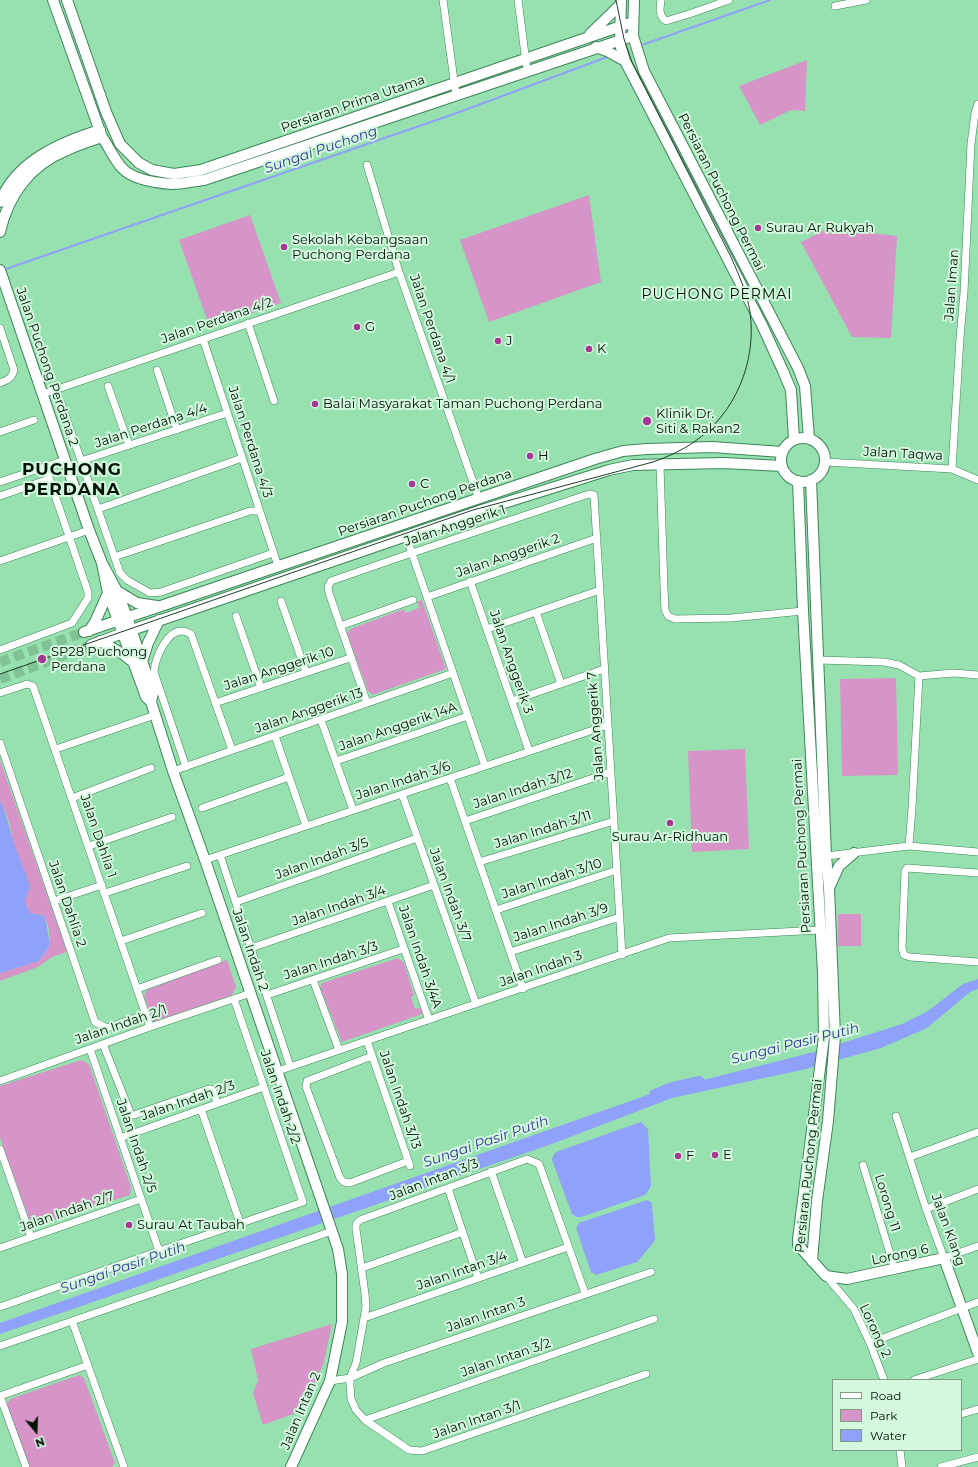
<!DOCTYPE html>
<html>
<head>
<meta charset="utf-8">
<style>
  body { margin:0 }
  #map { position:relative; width:978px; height:1467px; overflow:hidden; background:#96e1af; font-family:Montserrat,sans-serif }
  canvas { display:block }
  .legend { position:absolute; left:832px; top:1379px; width:130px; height:72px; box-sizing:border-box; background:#d4f8de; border:1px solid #7f9c87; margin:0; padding:5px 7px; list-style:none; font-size:12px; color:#001105 }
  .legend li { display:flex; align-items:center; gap:8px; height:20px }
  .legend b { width:20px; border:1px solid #7f9c87 }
  .north { position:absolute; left:16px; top:1411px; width:40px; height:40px; -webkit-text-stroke:3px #d4f8de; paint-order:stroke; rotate:161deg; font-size:11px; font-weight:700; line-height:16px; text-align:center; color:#001105 }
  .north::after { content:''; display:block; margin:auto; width:14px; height:18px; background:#001105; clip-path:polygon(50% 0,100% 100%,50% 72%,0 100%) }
</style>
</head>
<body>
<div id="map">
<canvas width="978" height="1467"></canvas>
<ul class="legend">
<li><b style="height:5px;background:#fff"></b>Road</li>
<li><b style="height:11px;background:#d694c8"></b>Park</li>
<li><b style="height:11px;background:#8fa1f9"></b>Water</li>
</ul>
<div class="north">N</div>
</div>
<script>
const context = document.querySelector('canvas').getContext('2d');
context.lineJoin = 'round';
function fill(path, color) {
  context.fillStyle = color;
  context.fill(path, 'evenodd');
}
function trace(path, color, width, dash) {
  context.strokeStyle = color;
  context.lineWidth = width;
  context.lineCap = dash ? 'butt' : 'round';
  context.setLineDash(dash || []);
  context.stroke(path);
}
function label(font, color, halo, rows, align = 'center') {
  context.font = font + ' Montserrat,sans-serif';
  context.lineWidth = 4;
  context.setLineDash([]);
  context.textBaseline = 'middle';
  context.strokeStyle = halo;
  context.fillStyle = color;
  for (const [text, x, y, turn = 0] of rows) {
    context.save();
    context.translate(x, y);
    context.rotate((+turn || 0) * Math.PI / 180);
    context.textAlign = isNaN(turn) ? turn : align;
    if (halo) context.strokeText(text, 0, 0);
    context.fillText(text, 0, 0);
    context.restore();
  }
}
const green = new Path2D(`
  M807 60 805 111 791 110 760 125 739 86Z
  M589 195 601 282 489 322 460 240Z
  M250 215 281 303 210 328 179 240Z
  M829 228 897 236 891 338 852 337 801 242Z
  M422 600 446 669 372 695 368 691 347 633 350 629 404 609 405 613 419 608 417 601Z
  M896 678 898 775 842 776 840 679Z
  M745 749 749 849 692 852 688 751Z
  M0 760 67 952 52 957 38 967 0 981V973L39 961 50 945 49 930 45 916 30 913C24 903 25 897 30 887L14 845 8 818 0 801Z
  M838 914H861V946H838Z
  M398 958 404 963 414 995 411 997 415 1009 422 1007 425 1013 342 1042 320 987 322 983Z
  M227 960 236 987 232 995 153 1022 144 995 147 990Z
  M81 1060 89 1064 131 1187 130 1195 32 1227 0 1138V1086Z
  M332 1324 324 1362 304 1410 263 1425 253 1393 258 1380 251 1349Z
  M79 1375 84 1378 115 1463 112 1467H29L7 1404 10 1399Z`);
const water = new Path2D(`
  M0 801C8 816 9 831 15 846 20 860 26 873 30 887 25 897 24 903 30 913L45 916 50 945 39 961 0 973Z
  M978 979V989L970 992 927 1028 881 1048 806 1069 672 1098 552 1144 0 1334V1323L656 1092 814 1052 902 1024 928 1011 963 984Z
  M641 1122 648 1129 651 1186 648 1191 645 1195 581 1217H576L572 1214 552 1160 553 1156 556 1152Z
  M647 1200 651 1202 652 1206 655 1239 654 1242 637 1262 596 1275 591 1272 576 1228 579 1223Z`);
const stream = new Path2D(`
  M639 46 770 0
  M3 270 454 114 610 56`);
const river = new Path2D(`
  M655 1095 672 1088 699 1082`);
const secondaryTunnel = new Path2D(`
  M0 662 84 632
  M0 679 91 645`);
const street = new Path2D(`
  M443 0 456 95
  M518 0 527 70
  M661 0C660 8 658 15 666 21L689 14 729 0
  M835 6 866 0
  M367 165 399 272 479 499
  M248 323 274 401
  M0 328 14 370C12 378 8 380 0 383
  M203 339 278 566
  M157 370 177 430
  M108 386 129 445
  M43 394 399 272
  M61 403 120 573 127 580 150 593 161 592 273 553
  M0 432 34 420
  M81 461 227 413
  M825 462 952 469 978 480
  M660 465 664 588 665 610 668 616 675 619 731 618 803 611
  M952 469 960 338 964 292 971 144 975 113 978 104
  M0 482 65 460
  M0 496 49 479
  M98 509 242 458
  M406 536 485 766
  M114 557 250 511H259
  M0 561 89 530
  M470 581 529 751
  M427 597 597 538
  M281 601 306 672
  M536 612 561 684
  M236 616 261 688
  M340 626 413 600
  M487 629 600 590
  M0 650 72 623 88 598V592L45 466
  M818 660 884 662 899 665 919 676 954 673 978 675
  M0 693 27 684 33 686 150 1027
  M512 701 604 669
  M215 703 350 658
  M367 703 329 593 328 587 331 581 412 553 589 494 594 495 622 955
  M321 720 353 810
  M275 736 306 826
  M0 743 95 1022 107 1028 146 1014
  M56 749 155 715
  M336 761 468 716
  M186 767 154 672C155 659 166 631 182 631 185 631 189 633 191 634L232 750
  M173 771 453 673
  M450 778 523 989
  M402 794 476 1004
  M72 798 151 768
  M202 808 289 777
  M465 821 611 772
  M89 846 172 817
  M909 846 912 808 919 676
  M220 855 290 1066
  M826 856 909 846 978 852
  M205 860 608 725
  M479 862 614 821
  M978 873 907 868 905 871 902 948 904 955 910 957 978 962
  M105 893 187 866
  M54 901 102 885
  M236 902 417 838
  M388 902 429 1020
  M496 910 617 870
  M121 941 202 913
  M251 948 434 885
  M510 952 620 917
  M313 980 339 1050
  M137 989 218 960
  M267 995 403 949
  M367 1041 410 1166
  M103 1044 131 1115H134L206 1090 210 1089 213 1091 217 1103
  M90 1049 159 1251
  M372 1056 307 1081 306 1087 340 1178 344 1182 350 1183 408 1161
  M278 1071 669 938 820 930
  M0 1081 150 1027 251 993
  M201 1109 240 1223
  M896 1116 926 1209 944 1258 978 1246
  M120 1138 264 1087
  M0 1149 31 1237
  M910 1157 978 1132
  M863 1165 895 1270
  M491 1171 523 1263
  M448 1188 478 1278
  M926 1209 978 1189
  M0 1248 141 1199
  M362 1268 463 1232
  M826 1276 854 1309 870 1343 884 1380
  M585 1293 539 1164 527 1159 360 1220 356 1224V1229L365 1294 366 1307 356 1363 350 1378V1385L351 1399 356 1410 365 1420 409 1450 422 1451 646 1374
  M0 1307 159 1251 303 1202 234 999
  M364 1318 568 1247
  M72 1321 124 1467
  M870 1343 978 1302
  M0 1346 332 1231
  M914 1380 978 1359
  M330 1381 350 1378 384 1363 651 1272
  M0 1396 88 1365
  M0 1396 26 1467
  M961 1414 978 1409
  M365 1420 654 1319
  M900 1450 902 1467
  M941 1467 978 1457`);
const secondary = new Path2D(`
  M53 0 102 137C109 147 114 159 122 168 133 180 157 183 172 184 183 184 193 181 204 180L633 36
  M67 0 106 112 120 144 139 163 152 170 174 174 201 170 633 22
  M621 0 620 44 625 61 762 325 783 371 791 390 794 439
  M634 0 633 36 644 71 798 368 805 386 809 439
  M590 34 621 4
  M596 47 607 51 625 61
  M0 202C16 161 61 142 100 130
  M0 232C8 196 29 166 65 151 77 145 90 141 102 137
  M0 270 89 530 102 563 117 591 127 617 153 693 151 702
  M781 460a22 22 0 1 1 44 0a22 22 0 1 1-44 0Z
  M811 480 826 856 829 888 835 1036 828 1121 817 1201 812 1261
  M798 481 803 611 823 973 824 1037 798 1239V1245L826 1276 847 1279 944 1258 978 1353
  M102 563 108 593 146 697 151 702 173 771 205 860 338 1249 342 1274V1322L330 1381 291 1467
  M117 591 137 603 157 606
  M89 631 95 622 108 593
  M84 632 595 459 623 451 647 449 712 447 782 452
  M100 641 123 654 133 662
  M91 645 123 633 482 510 609 470 633 465 724 463 782 466
  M142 662 148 643 159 620
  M829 888 839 866 854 853`);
const tram = new Path2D(`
  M0 674 473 510 653 462C667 457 681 451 694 442 735 414 757 362 750 312 747 292 738 273 730 255L632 62 624 39 616 0`);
const markers = [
  [758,228,4,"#a43694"],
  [284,247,4,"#a43694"],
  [357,327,4,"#a43694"],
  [498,341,4,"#a43694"],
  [589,349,4,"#a43694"],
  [315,404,4,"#a43694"],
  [647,421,5,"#a43694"],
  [530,456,4,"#a43694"],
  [412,484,4,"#a43694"],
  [42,659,5,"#a43694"],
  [670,823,4,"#a43694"],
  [715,1155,4,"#a43694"],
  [678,1156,4,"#a43694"],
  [129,1225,4,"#a43694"]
];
const streetNames = [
  ["Persiaran Prima Utama",353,104,-19],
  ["Persiaran Puchong Permai",721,192,63],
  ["Jalan Iman",952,285,-86],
  ["Jalan Perdana 4/2",217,321,-19],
  ["Jalan Perdana 4/1",432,329,71],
  ["Jalan Puchong Perdana 2",47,367,71],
  ["Jalan Perdana 4/4",151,426,-18],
  ["Jalan Perdana 4/3",250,442,72],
  ["Jalan Taqwa",903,454,3],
  ["Persiaran Puchong Perdana",425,503,-19],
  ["Jalan Anggerik 1",455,526,-18],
  ["Jalan Anggerik 2",508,556,-19],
  ["Jalan Anggerik 3",511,662,71],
  ["Jalan Anggerik 10",279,669,-18],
  ["Jalan Anggerik 13",309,711,-19],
  ["Jalan Anggerik 7",596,726,-94],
  ["Jalan Anggerik 14A",398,727,-19],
  ["Jalan Indah 3/6",403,781,-18],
  ["Jalan Indah 3/12",523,789,-18],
  ["Jalan Indah 3/11",543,830,-17],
  ["Jalan Dahlia 1",98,836,71],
  ["Persiaran Puchong Permai",802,846,-93],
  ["Jalan Indah 3/5",322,859,-20],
  ["Jalan Indah 3/10",552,879,-18],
  ["Jalan Indah 3/7",450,895,70],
  ["Jalan Dahlia 2",67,904,71],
  ["Jalan Indah 3/4",339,906,-19],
  ["Jalan Indah 3/9",561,923,-18],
  ["Jalan Indah 2",250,950,71],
  ["Jalan Indah 3/4A",420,957,71],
  ["Jalan Indah 3/3",331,961,-18],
  ["Jalan Indah 3",541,969,-19],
  ["Jalan Indah 2/1",121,1025,-19],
  ["Jalan Indah 2/2",280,1097,71],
  ["Jalan Indah 3/13",400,1100,71],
  ["Jalan Indah 2/3",188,1101,-19],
  ["Jalan Indah 2/5",136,1146,71],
  ["Persiaran Puchong Permai",809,1166,-84],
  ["Jalan Intan 3/3",434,1180,-21],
  ["Lorong 11",887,1203,73],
  ["Jalan Indah 2/7",67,1212,-19],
  ["Jalan Klang",948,1230,70],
  ["Lorong 6",900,1255,-12],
  ["Jalan Intan 3/4",462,1271,-19],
  ["Jalan Intan 3",486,1315,-19],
  ["Lorong 2",875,1331,65],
  ["Jalan Intan 3/2",506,1358,-19],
  ["Jalan Intan 2",301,1411,-67],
  ["Jalan Intan 3/1",477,1420,-19]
];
const poiNames = [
  ["Surau Ar Rukyah",766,228],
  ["Sekolah Kebangsaan",292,240],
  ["Puchong Perdana",292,255],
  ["G",365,327],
  ["J",506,341],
  ["K",597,349],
  ["Balai Masyarakat Taman Puchong Perdana",323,404],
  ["Klinik Dr.",656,414],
  ["Siti & Rakan2",656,429],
  ["H",538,456],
  ["C",420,484],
  ["SP28 Puchong",51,652],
  ["Perdana",51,667],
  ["Surau Ar-Ridhuan",670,837,"center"],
  ["E",723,1155],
  ["F",686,1156],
  ["Surau At Taubah",137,1225]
];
const waterNames = [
  ["Sungai Puchong",321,150,-19],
  ["Sungai Pasir Putih",795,1044,-14],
  ["Sungai Pasir Putih",486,1142,-19],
  ["Sungai Pasir Putih",123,1268,-19]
];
const neighbourhoodNames = [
  ["PUCHONG PERMAI",717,295]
];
const districtNames = [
  ["PUCHONG",72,470],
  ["PERDANA",72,490]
];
fill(green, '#d694c8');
fill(water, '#8fa1f9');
trace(stream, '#8fa1f9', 2);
trace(river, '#8fa1f9', 12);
trace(secondaryTunnel, '#80c296', 10, [10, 5]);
trace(street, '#3d8659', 8);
trace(secondary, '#3d8659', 12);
trace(street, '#fff', 7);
trace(secondary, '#fff', 10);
trace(tram, '#213e2a', 1);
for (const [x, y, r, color] of markers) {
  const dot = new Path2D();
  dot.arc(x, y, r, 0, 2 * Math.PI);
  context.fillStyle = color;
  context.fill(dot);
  trace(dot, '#d4f8de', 1.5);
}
label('13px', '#001105', '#d4f8de', streetNames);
label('13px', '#001105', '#d4f8de', poiNames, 'left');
label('italic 14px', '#303498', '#d4f8de', waterNames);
context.letterSpacing = '1px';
label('14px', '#001105', '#d4f8de', neighbourhoodNames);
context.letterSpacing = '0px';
context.letterSpacing = '1px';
label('bold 17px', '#001105', '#d4f8de', districtNames);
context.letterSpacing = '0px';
</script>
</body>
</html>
